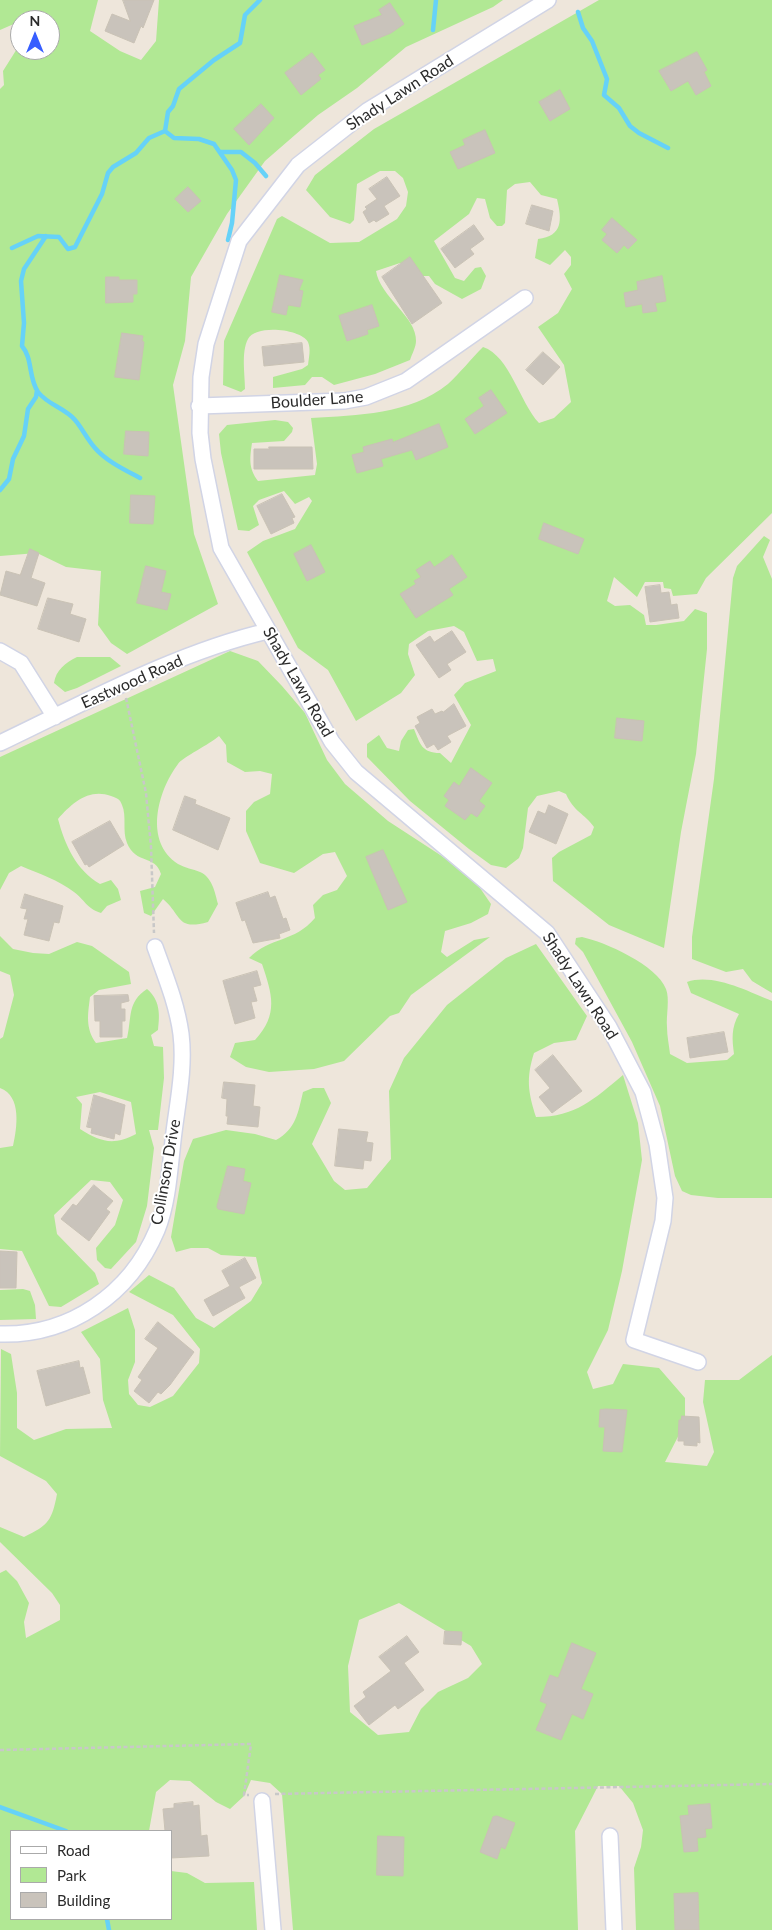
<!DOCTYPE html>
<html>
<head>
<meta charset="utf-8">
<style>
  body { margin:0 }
  #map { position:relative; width:772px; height:1930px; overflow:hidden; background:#eee6db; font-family:Lato,sans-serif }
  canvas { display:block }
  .legend { position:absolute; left:10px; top:1830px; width:162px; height:90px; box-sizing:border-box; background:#fff; border:1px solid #aaa; margin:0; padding:6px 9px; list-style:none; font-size:15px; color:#2b2b2b }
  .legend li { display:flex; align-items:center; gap:10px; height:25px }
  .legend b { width:25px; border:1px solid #aaa }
  .north { position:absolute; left:10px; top:10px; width:50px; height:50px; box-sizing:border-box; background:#fff; border:1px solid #aaa; border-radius:50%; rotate:0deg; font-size:14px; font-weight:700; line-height:20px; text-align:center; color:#2b2b2b }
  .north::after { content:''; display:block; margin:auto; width:18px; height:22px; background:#375eff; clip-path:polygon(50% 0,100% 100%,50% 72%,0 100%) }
</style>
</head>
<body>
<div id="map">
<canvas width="772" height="1930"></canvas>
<ul class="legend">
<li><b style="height:6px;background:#fff"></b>Road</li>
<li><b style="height:14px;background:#b1e894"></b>Park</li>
<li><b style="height:14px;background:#c9c3bb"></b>Building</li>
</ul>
<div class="north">N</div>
</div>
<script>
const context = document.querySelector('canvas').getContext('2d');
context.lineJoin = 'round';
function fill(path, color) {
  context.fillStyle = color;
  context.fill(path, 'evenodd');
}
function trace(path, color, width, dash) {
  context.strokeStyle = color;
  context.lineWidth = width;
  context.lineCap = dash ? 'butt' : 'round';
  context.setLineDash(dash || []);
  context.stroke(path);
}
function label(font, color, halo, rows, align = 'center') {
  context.font = font + ' Lato,sans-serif';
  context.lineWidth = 4;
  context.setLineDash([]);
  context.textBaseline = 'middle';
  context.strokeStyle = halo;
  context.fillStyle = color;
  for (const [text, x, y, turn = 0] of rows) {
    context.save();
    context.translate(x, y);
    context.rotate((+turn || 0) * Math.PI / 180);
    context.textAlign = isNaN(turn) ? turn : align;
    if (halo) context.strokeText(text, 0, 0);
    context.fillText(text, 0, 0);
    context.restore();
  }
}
const green = new Path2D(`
  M0 0H98L90 31 120 51 141 60 156 41 159 0H503L493 7 406 47 357 88 318 115 265 161 227 214 191 277 185 341 173 385 194 534 218 604 127 654 111 643 98 625 101 571 66 567 37 553 0 556V89L4 85 3 71 20 44V50H50V20H20V30L16 23 0 30Z
  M599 0H772V513L706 578 697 594 673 596 671 589 664 588 663 582H645L637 597 614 577 607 601 615 606 630 605 644 615 646 625H656L684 621 695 609 707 613V649L696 754 681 832 664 948 609 925 553 881 552 858 559 852 591 835 594 827C584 813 574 812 566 794L559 791 537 796 528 808 523 848 519 858 506 868 491 865 469 849 410 801 367 757V744L379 735 387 748 399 751 401 741 408 730 414 729C420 744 422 753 440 753L451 763 471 725 454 695 465 683 496 671 493 659 477 661 464 632 454 626 428 631 409 644 408 654 415 675 401 693 356 721 328 670 298 648 247 552 263 541 295 529 312 501 309 497 295 504 284 491 259 500 253 506 259 525 249 531 238 530 221 453 219 434 227 425 275 420 288 422 293 428 292 432 284 441 252 443C250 457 248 468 258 481L315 475 317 464 311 418C358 415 409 415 448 384 460 373 471 359 483 347 510 356 520 403 539 423L554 418 571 402 564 365 538 327 558 313 572 289 564 274 571 265V257L565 250 550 265 535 258 538 239C563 236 562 220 557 199L541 195 530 182 515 184 507 190 505 223 502 226H497L490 218 485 199 477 198 469 214 434 241 455 278 464 281 475 268 481 267 486 276 481 289 462 299 435 284 429 276H419L400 263 376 271C380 297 417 317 416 341 416 347 412 354 410 360L375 374 334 385 322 377H312L305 385 273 388V377L302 369 308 365C309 357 311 349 308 342 301 329 256 324 248 339 241 352 245 374 245 389L241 392 223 385 224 341 277 219 282 216 330 243 359 242 397 219 406 206 408 192 403 178 395 171H380L357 184 354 220 350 224 330 217 306 190 315 175 374 129Z
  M764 536 770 540 763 557 772 579V993L752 981 743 969 726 972 692 959V937L714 779 733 578 737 566Z
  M230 651 258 661 282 686 305 713 327 760 345 784 388 821 471 875 491 904 488 914 471 923 445 931 441 952 447 957 474 940 490 937 411 995 399 1013 390 1016 344 1061 314 1069 269 1072 246 1067 230 1057 235 1043 255 1040C279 1014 272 994 262 964L249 958C271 936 294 943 315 918L313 905 323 895 337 890 347 876 335 852 323 854 294 873 260 863 246 831V811L254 802 270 794 272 774 260 771 245 772 227 762 226 745 219 736C210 744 183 757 178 764 157 792 144 842 178 864 185 868 193 869 200 872 212 877 215 892 218 904L208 922C176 931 182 915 163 899L151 916 144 913 140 891 155 887 161 874C155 854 136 865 127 843 122 831 127 816 122 805 120 799 117 798 111 796 89 788 72 803 58 819 65 845 76 870 100 884L111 880 118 889 121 900 107 906 101 913C86 908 85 900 74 892 58 880 40 874 21 866L9 873 0 890V757Z
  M77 657H110L121 666 77 688 65 692 54 683C56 670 65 663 77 657Z
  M0 936 13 949 33 953 49 954 77 942 92 946 129 972 131 984 99 990 90 997C88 1014 85 1028 96 1043L127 1038C132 1017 127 1002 147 989 160 1000 160 1014 158 1030L151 1035 154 1046 163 1047 164 1078 158 1130H149L154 1148 147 1206 136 1242 111 1269 105 1268 97 1260 96 1248 115 1225 123 1200 110 1182 91 1180 54 1215 57 1234 95 1273 99 1284 61 1307 49 1306 22 1251 0 1249V1148L13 1146C17 1128 22 1096 0 1088V1039L3 1037 14 995 10 975 0 971ZM100 1092 131 1102 136 1134C113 1146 101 1142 80 1129L82 1104 76 1097Z
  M582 937C605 942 657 965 666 989 670 999 666 1016 667 1027 667 1036 669 1045 670 1054L687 1063 727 1060 734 1054C732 1039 731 1028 739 1014L691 993 687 982C713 973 747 991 772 1001V1198H718L691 1195 682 1191 675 1176 660 1106 632 1042 583 952 575 944 576 938Z
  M536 944 587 1016 576 1040 554 1043 534 1053C526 1078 528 1092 536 1117 576 1117 594 1099 623 1075L638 1123 642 1160 622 1271 608 1330 587 1372 593 1389 613 1384 623 1364 659 1368 685 1398V1423L665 1462 707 1466 714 1452 703 1402 705 1380H739L772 1355V1930H636L634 1868 641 1847 643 1830 633 1803 619 1786H598L575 1831 578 1930H293L282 1794 270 1783 251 1780 244 1796 230 1809 216 1802 190 1781 170 1780 156 1792 149 1831H11V1919H171V1871L187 1873 205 1883 254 1882 257 1930H0V1573L6 1570 17 1581 29 1603 24 1622 26 1638 60 1620V1605L52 1593 0 1542V1527L24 1537C49 1525 52 1520 57 1494L46 1481 0 1456 1 1349 11 1354 17 1393V1428L34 1440 66 1429 112 1428 103 1400 100 1359 81 1332 128 1308 135 1330V1362L128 1380 129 1394 138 1405 150 1407 173 1396 199 1363 200 1349 173 1315 129 1292 149 1275 174 1288 196 1318 214 1328 251 1301 262 1283 256 1257 221 1255 208 1248H191L176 1252 171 1237 184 1161 193 1139 226 1130 255 1134 276 1140C296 1129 298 1113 303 1092L313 1088H324L331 1103 312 1144 334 1181 345 1190 367 1188 391 1159 389 1091 404 1058 447 1005 506 958ZM399 1603 471 1646 482 1664 468 1678 438 1692 421 1709 409 1732 378 1735 350 1712 348 1666 359 1620Z
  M23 1289 30 1291 35 1305 36 1319 0 1320V1290Z`);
const stream = new Path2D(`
  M578 12 583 28 592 41 607 79 604 95 619 108 630 126 639 133 668 148
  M433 30 436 0
  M165 131 168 112 173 106 179 89 214 60 240 43 245 15 260 0
  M165 131 174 138 199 139 214 144 232 170 236 180 232 223 228 240
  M220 152H241L255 163 266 176
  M46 236 24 269 21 281 24 323 22 346C33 359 28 377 38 392 48 405 65 408 75 420 82 428 87 439 95 448 106 461 125 470 140 478
  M12 248 38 236 59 237 68 249 75 247 102 194 108 173 113 167 136 153 149 138 165 131
  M0 490 9 479 13 459 24 436 28 409 36 397 37 390
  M0 1807 66 1831
  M107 1919 109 1930`);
const building = new Path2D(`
  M123 0H154L143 28 141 26 134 43 105 31 112 14 130 21Z
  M390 3 404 24 391 33 362 45 354 26 382 15 379 10Z
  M697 52 707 70 704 72 711 86 696 95 688 81 671 91 659 71Z
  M312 53 325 70 318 75 321 79 301 95 285 73Z
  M560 90 570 109 550 121 539 102Z
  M261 104 274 118 249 145 234 129Z
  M485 130 495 153 458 169 450 152 465 145 463 140Z
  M387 177 400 196 384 206 389 214 376 222 374 220 369 223 363 212 367 209 365 207 377 199 369 189Z
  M188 187 201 201 188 212 175 199Z
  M532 205 553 211 549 231 526 224Z
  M612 218 637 240 628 249 624 245 617 253 602 240 607 234 602 230Z
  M474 225 484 239 470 249 474 254 455 268 441 249Z
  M410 257 442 303 412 324 382 277Z
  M280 275 303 280 299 290 303 291 300 307 288 305 286 315 272 312Z
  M662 276 666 301 655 303 657 311 643 313 642 304 626 307 624 293 638 290 637 282Z
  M106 277H119V280H137V294H133V302L106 303Z
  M372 305 379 326 367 330 368 334 347 341 339 316Z
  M122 333 143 336 142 341 144 342 139 380 115 377Z
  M302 343 304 362 264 366 262 347Z
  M543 352 560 367 543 385 526 370Z
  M491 390 507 413 475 434 465 419 484 406 479 398Z
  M439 424 448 447 416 460 412 450 381 459 383 466 357 473 352 455 364 452 363 447 392 439 393 442Z
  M126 431 149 432 148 456 124 454Z
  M269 447H312L313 469H254V449H269Z
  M282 494 295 517 292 518 294 523 271 534 257 506Z
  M131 495 155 496 153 524 130 523Z
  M544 523 584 539 578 554 539 539Z
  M311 545 325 572 307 581 294 554Z
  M30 549 39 553 31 578 45 583 37 606 0 595 6 571 20 575Z
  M452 555 467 577 449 589 453 595 416 618 400 594 416 584 414 581 421 577 416 570 430 561 434 567Z
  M146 566 166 571 161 592 171 594 167 610 137 603Z
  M660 585 661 593 669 592 671 605 677 604 679 618 650 622 645 587Z
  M48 598 73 604 70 614 86 619 79 642 38 629Z
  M452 631 466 652 447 664 451 670 439 678 416 645 430 636 434 642Z
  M454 704 466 726 447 736 451 742 438 750 434 744 427 748 415 726 420 723 417 717 432 709 435 714 442 711 443 712Z
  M617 718 644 721 642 741 615 738Z
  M471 768 492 783 479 801 485 806 477 817 471 813 465 820 445 806 449 800 444 796 454 782 459 786Z
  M185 796 196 800 195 804 230 818 218 850 173 830Z
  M549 805 568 814 556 844 529 832 538 811 545 814Z
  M110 821 124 845 89 867 87 864 85 865 72 842Z
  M383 850 407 902 388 910 366 857Z
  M268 892 270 898 275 896 283 919 286 918 290 930 279 934 280 938 253 943 245 920 242 921 236 903Z
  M25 894 63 906 59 923 54 922 49 941 24 935 28 919H24L27 909 21 908Z
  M257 971 261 985 253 987 257 1001 251 1002 255 1018 235 1024 223 981Z
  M128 995 129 1001 121 1003V1009H125V1021H122V1037H100V1021H95L94 996Z
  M724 1032 728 1052 690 1058 687 1038Z
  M553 1055 582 1091 552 1113 539 1097 550 1088 535 1070Z
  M224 1082 255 1085 253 1106 260 1107 258 1127 227 1124 228 1116H226L227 1099 222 1098Z
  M94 1095 125 1105 120 1135 115 1133 114 1139 91 1133 92 1128 87 1127Z
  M339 1129 368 1132 366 1142 373 1143 371 1161 364 1160 363 1169 335 1166Z
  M228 1166 245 1169 243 1181 251 1183 244 1214 218 1209 217 1207Z
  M94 1185 113 1201 106 1209 110 1212 89 1241 61 1219 73 1204 76 1206Z
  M0 1251 17 1252 16 1288H0Z
  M245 1258 256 1278 239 1287 245 1298 213 1316 204 1300 230 1286 222 1271Z
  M158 1322 194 1352 170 1385 161 1394 158 1392 149 1403 134 1391 142 1380 138 1377 158 1348 145 1339Z
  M79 1361 80 1368 83 1367 90 1393 46 1406 37 1371Z
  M606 1409 627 1410 622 1452 603 1451 605 1427H599L600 1410Z
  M682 1416 699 1417 700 1443 697 1442V1446L684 1445V1441H678L679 1420H681Z
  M445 1631 462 1632 461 1645 444 1644Z
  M407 1636 419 1652 404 1663 424 1690 398 1709 395 1705 369 1725 354 1706 366 1697 363 1692 391 1671 379 1657Z
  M572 1643 596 1653 581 1689 593 1694 583 1719 572 1714 561 1740 536 1730 547 1704 540 1701 550 1675 558 1678Z
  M193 1802V1806L199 1805 201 1836 207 1835 209 1856 171 1858V1831H165L163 1809 174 1808V1804Z
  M710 1804 712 1828 705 1829 706 1837 697 1838 698 1851 684 1852 680 1816 689 1815 688 1806Z
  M497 1816 515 1823 505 1849 501 1847 497 1859 480 1852 493 1817Z
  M378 1836 404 1837 403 1876 377 1875Z
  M698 1893 699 1930H675L674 1894Z`);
const path = new Path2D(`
  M126 698 146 793 151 847 154 933
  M0 1750 251 1744 244 1795H249
  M275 1794 772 1784`);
const street = new Path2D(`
  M548 0 367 111 298 165 239 241 206 344 201 377 200 433 203 459 221 548 332 742 356 772 547 933 609 1027 643 1092 657 1144 665 1198 663 1221 634 1340 698 1362
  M199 406 344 401 366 397 406 381 525 298
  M0 651 21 663 55 717
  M0 743C84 703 177 652 268 631
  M0 1334C70 1336 130 1294 157 1230 169 1201 170 1163 174 1132 178 1100 185 1067 181 1034 177 1004 165 975 155 947
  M262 1801 273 1930
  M610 1836 614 1930`);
const streetNames = [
  ["Shady Lawn Road",400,93,-33],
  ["Boulder Lane",317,400,-4],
  ["Eastwood Road",132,682,-24],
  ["Shady Lawn Road",298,682,60],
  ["Shady Lawn Road",580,986,57],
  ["Collinson Drive",166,1172,-80]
];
fill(green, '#b1e894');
trace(stream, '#66d2f8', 4.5);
fill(building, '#c9c3bb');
trace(building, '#c9c2b5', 1);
trace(street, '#d1d4e5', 18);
trace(path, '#c8c8c8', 2.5, [4, 2.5]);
trace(street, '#fff', 15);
label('16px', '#2b2b2b', '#fff', streetNames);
</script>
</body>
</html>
